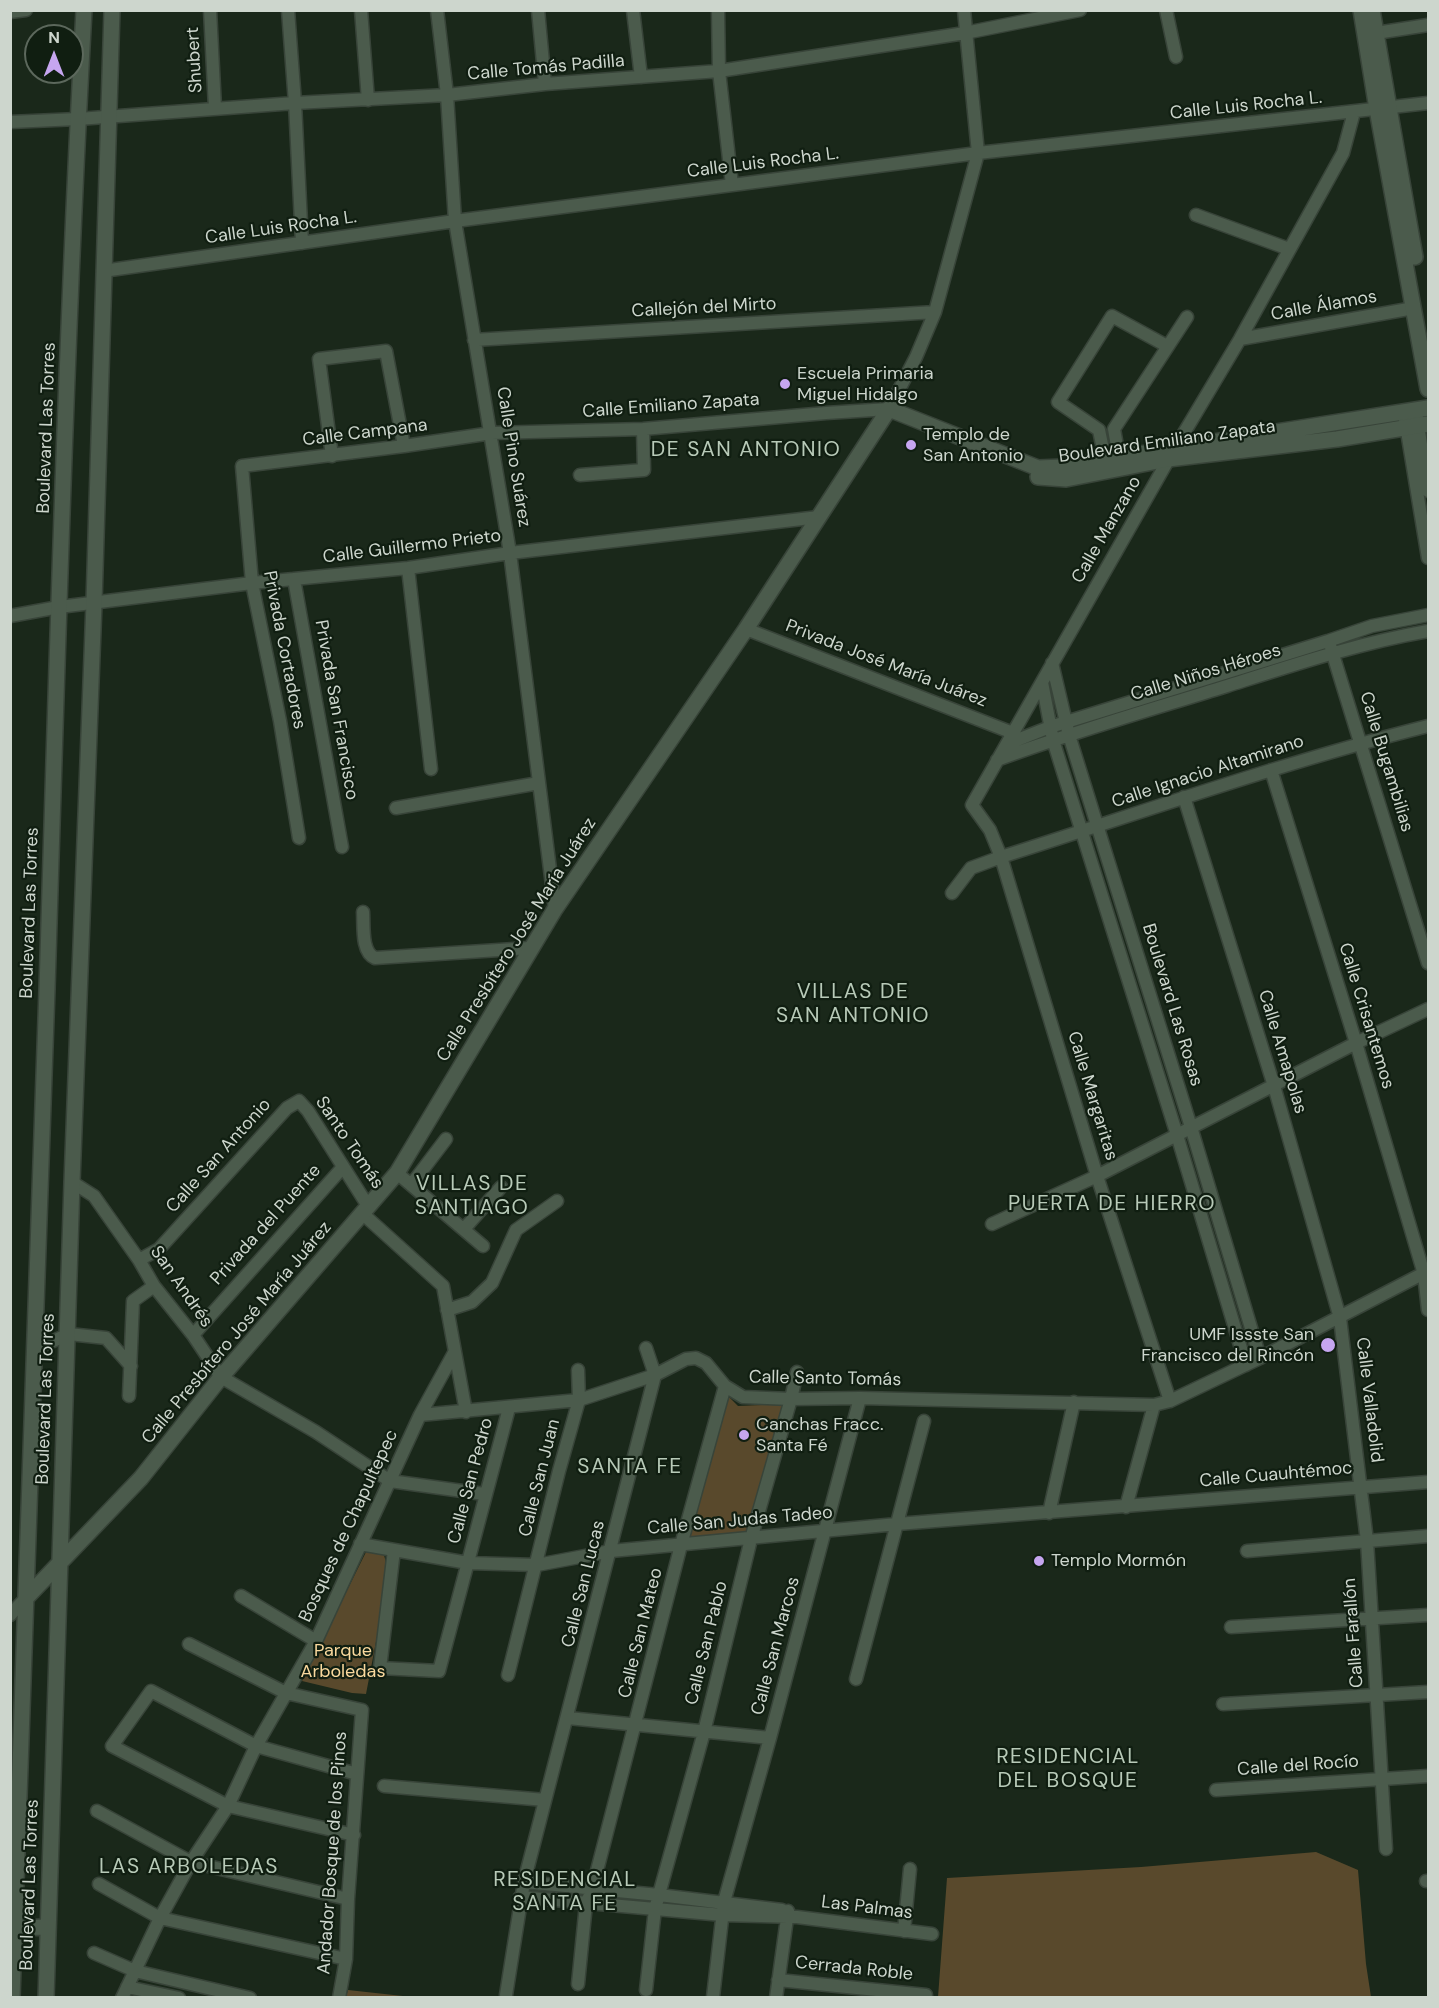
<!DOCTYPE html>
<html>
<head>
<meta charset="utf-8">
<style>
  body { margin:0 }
  #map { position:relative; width:1439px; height:2008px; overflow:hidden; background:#1a281a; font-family:"DM Sans",sans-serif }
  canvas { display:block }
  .frame { position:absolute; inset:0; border:12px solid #cdd6cd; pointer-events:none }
  .north { position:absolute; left:24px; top:24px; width:60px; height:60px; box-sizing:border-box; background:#101e11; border:2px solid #5c685c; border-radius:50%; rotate:0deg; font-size:16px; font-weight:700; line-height:24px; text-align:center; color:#cdd6cd }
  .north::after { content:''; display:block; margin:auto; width:21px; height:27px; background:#c6a6f0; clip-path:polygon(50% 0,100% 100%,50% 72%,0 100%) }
</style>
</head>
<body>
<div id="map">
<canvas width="1439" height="2008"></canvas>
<div class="frame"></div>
<div class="north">N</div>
</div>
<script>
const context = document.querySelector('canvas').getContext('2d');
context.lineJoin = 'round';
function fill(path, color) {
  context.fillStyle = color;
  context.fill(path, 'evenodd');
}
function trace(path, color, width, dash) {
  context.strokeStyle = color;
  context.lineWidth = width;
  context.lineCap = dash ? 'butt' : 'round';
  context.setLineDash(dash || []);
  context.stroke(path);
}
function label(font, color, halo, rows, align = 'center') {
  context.font = font + ' "DM Sans",sans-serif';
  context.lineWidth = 4.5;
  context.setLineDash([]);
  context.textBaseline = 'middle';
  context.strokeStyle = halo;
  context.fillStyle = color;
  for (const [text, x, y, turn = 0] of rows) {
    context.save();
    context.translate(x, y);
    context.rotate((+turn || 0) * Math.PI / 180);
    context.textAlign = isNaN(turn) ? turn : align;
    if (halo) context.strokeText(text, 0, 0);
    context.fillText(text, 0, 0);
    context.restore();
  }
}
const green = new Path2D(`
  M724 1397 730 1398 738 1406 785 1404 748 1535 689 1538Z
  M366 1552 384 1555 389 1574 366 1694 352 1693 302 1681Z
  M1316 1852 1358 1870 1366 1964 1371 1997H938L947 1878 1141 1867Z
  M348 1990 412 1997H346Z`);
const minor = new Path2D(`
  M210 10 215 108
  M288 10 295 103 302 243
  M361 10 368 100
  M437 10 447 95 455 221 510 553 555 909
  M538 10 545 84
  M633 10 641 77
  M718 10 719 71 732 185
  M1166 10 1176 57
  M10 12 26 10
  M1376 33 1428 25
  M10 122 78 119 295 103 447 95 545 84 719 71 965 33 1080 10
  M1196 215 1289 249
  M103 271 455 221 978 153 1428 103
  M1240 339 1414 308
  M474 340 935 312
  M1417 418 1428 491
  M1405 419 1428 558
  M332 456 319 359 386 351 404 446
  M1119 457 1114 429 1187 317
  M1105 459 1099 430 1058 402 1112 316 1167 346
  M580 475 644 470 643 429
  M408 568 431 769
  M294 579 342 847
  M10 616 59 607 252 583 408 568 510 553 819 517
  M746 629 1013 733
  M1331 648 1428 963
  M1052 663 1069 735 1191 1127 1260 1358
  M1042 682 1053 740 1177 1135 1246 1365
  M1007 744 1050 727 1328 641 1372 626 1428 615
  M997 760C1073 732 1150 710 1227 686 1293 665 1359 643 1428 631
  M1271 770 1356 1043 1424 1274 1428 1310
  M1184 797 1274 1086 1340 1318 1367 1541 1386 1849
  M396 808 539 783
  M299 838 280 721 252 583 242 466 404 446 492 433 643 429 826 413 889 409 916 357 935 312 978 153 964 10
  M952 893 971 868 1001 857C1143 812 1284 762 1428 726
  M363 912C364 926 361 952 375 958L530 948
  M397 1173 483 1246
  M72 1182 94 1196 139 1260 154 1286 193 1335 221 1377 316 1432 390 1481 484 1494
  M411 1185 446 1139
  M363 1214 443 1286 466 1412
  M992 1224 1097 1176 1356 1043 1428 1009
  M464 1229 501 1187
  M139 1260 159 1249 287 1108 299 1101 308 1111 368 1206
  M447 1310 472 1302 492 1283 516 1230 557 1201
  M193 1335 343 1167
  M646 1348 655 1375
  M35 1349 69 1334 106 1338 131 1366
  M129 1396 133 1301 154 1286
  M1170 1401 1097 1176 1001 857 990 830 972 805 1175 448 1240 339 1343 153 1354 112
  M420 1415 579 1400 655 1375 686 1359 696 1358 706 1363 725 1386 743 1397 791 1399 860 1398 1154 1405 1170 1401 1260 1358 1428 1271
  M1126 1507 1154 1405
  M1049 1513 1074 1402
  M360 1544 468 1563 537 1565 611 1551 897 1524 1428 1482
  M394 1550 380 1668 439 1671 509 1408
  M1247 1551 1428 1536
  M241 1596 316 1641
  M10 1615 28 1596
  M1231 1627 1428 1615
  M189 1644 286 1693 362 1710 348 1899 346 1959 339 1998
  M508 1675 559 1471 579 1400 578 1370
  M856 1679 924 1421
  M1223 1704 1428 1692
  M568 1718 770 1738
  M384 1786 545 1800
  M1216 1790 1428 1776
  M97 1811 191 1862 348 1899
  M354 1835 228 1806 112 1746 151 1691 256 1746 357 1774
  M1426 1881H1428
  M524 1882 659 1895 782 1910
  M99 1884 160 1918 346 1959
  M520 1897 723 1915 797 1917 932 1934
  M904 1931 910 1869
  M94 1953 135 1971 250 1998
  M778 1980 926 1995
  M578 1984 586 1904 592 1890 681 1545 725 1386
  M127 1987 179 1998
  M646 1990 655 1909 704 1732 751 1539 791 1399 797 1372
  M506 1995 524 1882 655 1375
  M713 1997 724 1902 770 1738 860 1398
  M122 1998 160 1918 191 1862 228 1806 256 1746 316 1641 420 1415 454 1353
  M776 1998 788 1911`);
const tertiary = new Path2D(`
  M1361 10 1377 109 1428 389
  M1372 10 1415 257
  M1038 477 1066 479 1168 459 1337 439 1428 424
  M28 1596 141 1478 221 1377 397 1173 555 909 746 629 889 409 1038 468 1064 467 1175 448 1428 408
  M15 1928 47 1927
  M12 1998C24 1661 36 1325 47 989 57 663 66 336 84 10
  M46 1998 72 1182 94 603 112 10`);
const markers = [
  [785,384,6,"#c6a6f0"],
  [911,445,6,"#c6a6f0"],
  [1328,1345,8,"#c6a6f0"],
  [744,1435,6,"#c6a6f0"],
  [1039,1561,6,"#c6a6f0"]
];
const streetNames = [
  ["Shubert",195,60,-93],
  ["Calle Tomás Padilla",546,68,-5],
  ["Calle Luis Rocha L.",1246,106,-6],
  ["Calle Luis Rocha L.",763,163,-7],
  ["Calle Luis Rocha L.",281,228,-8],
  ["Calle Álamos",1324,306,-10],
  ["Callejón del Mirto",704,308,-3],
  ["Calle Emiliano Zapata",671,406,-4],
  ["Boulevard Las Torres",47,428,-88],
  ["Calle Campana",365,433,-7],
  ["Boulevard Emiliano Zapata",1167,442,-8],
  ["Calle Pino Suárez",513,457,81],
  ["Calle Manzano",1107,530,-60],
  ["Calle Guillermo Prieto",412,547,-7],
  ["Privada Cortadores",284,650,79],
  ["Privada José María Juárez",886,664,21],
  ["Calle Niños Héroes",1206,673,-17],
  ["Privada San Francisco",336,710,80],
  ["Calle Bugambilias",1386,762,73],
  ["Calle Ignacio Altamirano",1208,772,-18],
  ["Boulevard Las Torres",30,913,-88],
  ["Calle Presbítero José María Juárez",517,940,-58],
  ["Boulevard Las Rosas",1172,1005,73],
  ["Calle Crisantemos",1366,1016,73],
  ["Calle Amapolas",1282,1052,73],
  ["Calle Margaritas",1092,1096,73],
  ["Santo Tomás",349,1143,56],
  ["Calle San Antonio",219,1156,-48],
  ["Privada del Puente",266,1225,-48],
  ["San Andrés",181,1287,55],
  ["Calle Presbítero José María Juárez",237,1333,-50],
  ["Calle Santo Tomás",825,1379,1],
  ["Boulevard Las Torres",46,1399,-88],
  ["Calle Valladolid",1369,1400,83],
  ["Calle Cuauhtémoc",1276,1475,-5],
  ["Calle San Juan",540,1478,-76],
  ["Calle San Pedro",471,1481,-75],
  ["Calle San Judas Tadeo",740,1521,-5],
  ["Bosques de Chapultepec",349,1526,-65],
  ["Calle San Lucas",584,1584,-76],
  ["Calle San Mateo",641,1633,-76],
  ["Calle Farallón",1354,1633,-94],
  ["Calle San Pablo",707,1643,-76],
  ["Calle San Marcos",776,1646,-75],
  ["Calle del Rocío",1298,1766,-4],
  ["Andador Bosque de los Pinos",333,1853,-86],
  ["Boulevard Las Torres",30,1885,-88],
  ["Las Palmas",867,1908,7],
  ["Cerrada Roble",854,1969,6]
];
const poiNames = [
  ["Escuela Primaria",797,374],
  ["Miguel Hidalgo",797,395],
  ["Templo de",923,435],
  ["San Antonio",923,456],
  ["UMF Issste San",1314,1335,"right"],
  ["Francisco del Rincón",1314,1356,"right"],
  ["Canchas Fracc.",756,1425],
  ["Santa Fé",756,1446],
  ["Templo Mormón",1051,1561]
];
const parkNames = [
  ["Parque",343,1651],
  ["Arboledas",343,1672]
];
const quarterNames = [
  ["DE SAN ANTONIO",746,450],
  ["VILLAS DE",853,992],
  ["SAN ANTONIO",853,1016],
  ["VILLAS DE",472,1184],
  ["SANTIAGO",472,1208],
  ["PUERTA DE HIERRO",1112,1204],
  ["SANTA FE",630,1467],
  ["RESIDENCIAL",1068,1757],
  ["DEL BOSQUE",1068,1781],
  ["LAS ARBOLEDAS",189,1867],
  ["RESIDENCIAL",565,1880],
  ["SANTA FE",565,1904]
];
fill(green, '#59492c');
trace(minor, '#384439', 15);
trace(tertiary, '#384439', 18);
trace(minor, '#4b5b4c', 12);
trace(tertiary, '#4b5b4c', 15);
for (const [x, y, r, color] of markers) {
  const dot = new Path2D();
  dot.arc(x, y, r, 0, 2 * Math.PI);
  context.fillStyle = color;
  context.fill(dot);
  trace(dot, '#101e11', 2);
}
label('18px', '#cdd6cd', '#101e11', streetNames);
label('18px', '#cdd6cd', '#101e11', poiNames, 'left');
label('18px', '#fad99e', '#101e11', parkNames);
context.letterSpacing = '1.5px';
label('21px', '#b8cab8', '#101e11', quarterNames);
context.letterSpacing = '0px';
</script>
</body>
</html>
